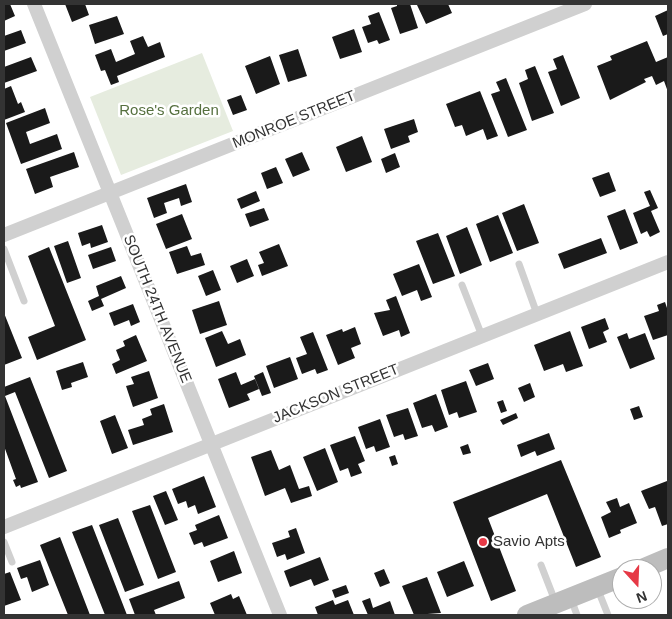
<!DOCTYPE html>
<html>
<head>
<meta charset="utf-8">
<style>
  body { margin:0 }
  #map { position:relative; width:672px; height:619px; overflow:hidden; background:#fff; font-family:Arial,sans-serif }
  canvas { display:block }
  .frame { position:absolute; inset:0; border:5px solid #333; pointer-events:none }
  .north { position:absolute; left:612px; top:559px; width:50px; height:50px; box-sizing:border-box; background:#fff; border:1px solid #adadad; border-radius:50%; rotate:160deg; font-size:14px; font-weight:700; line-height:20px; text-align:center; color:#333 }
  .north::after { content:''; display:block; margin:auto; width:18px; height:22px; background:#e63946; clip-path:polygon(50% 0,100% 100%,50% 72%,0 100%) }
</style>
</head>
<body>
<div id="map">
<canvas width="672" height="619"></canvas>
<div class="frame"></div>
<div class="north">N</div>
</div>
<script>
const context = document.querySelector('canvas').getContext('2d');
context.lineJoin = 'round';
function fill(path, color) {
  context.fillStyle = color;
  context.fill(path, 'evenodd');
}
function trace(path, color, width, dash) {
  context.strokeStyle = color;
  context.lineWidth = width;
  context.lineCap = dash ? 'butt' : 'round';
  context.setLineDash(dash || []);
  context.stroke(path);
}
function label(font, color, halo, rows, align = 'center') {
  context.font = font + ' Arial,sans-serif';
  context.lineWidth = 5;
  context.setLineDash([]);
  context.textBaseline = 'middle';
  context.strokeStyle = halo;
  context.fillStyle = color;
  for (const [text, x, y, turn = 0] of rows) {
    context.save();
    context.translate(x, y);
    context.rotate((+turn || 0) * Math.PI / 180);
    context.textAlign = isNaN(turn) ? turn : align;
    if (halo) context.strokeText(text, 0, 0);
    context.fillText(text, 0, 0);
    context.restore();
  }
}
const green = new Path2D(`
  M202 53 233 131 121 175 90 97Z`);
const building = new Path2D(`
  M4 4H10L15 16 4 21Z
  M65 4H85L89 15 72 22Z
  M397 4H410L418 28 400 34 391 8 397 6Z
  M420 4H448L452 13 426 24 417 5Z
  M668 10V34L663 36 655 16Z
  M379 12 390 40 379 44 377 40 368 43 362 27 371 24 368 16Z
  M117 16 124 34 95 44 89 25Z
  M354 29 362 52 340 59 332 37Z
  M21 30 26 43 4 51V36Z
  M143 36 148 47 160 42 165 57 117 76 119 82 111 85 105 70 101 71 95 55 111 49 116 62 135 54 130 41Z
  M647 41 656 62 668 57V92L664 81 656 85 652 76 644 79 646 82 610 100 597 66 612 60 610 56Z
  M298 49 307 76 288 82 279 55Z
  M563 55 580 98 561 106 548 72 557 69 553 59Z
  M270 56 280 84 256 94 245 66Z
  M31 57 37 71 4 83V67Z
  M535 66 554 113 532 121 519 83 528 79 525 70Z
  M506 78 527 130 508 137 491 94 500 91 496 82Z
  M11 86 18 104 21 102 25 112 4 120V89Z
  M480 91 498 136 487 140 483 129 466 136 462 125 455 127 446 104Z
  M241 95 247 110 233 115 227 100Z
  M45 108 50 123 26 132 30 144 57 134 62 149 21 164 6 123Z
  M414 119 418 132 408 136 410 142 391 149 384 129Z
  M362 136 372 162 346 172 336 147Z
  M74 152 79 167 50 177 53 187 35 194 26 169Z
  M302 152 310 170 293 177 285 159Z
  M395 153 400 167 386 173 381 159Z
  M276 167 283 183 267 189 261 173Z
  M609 172 616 191 600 197 592 178Z
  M186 184 192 202 181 206 179 198 164 203 167 213 154 218 147 198Z
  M650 190 658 208 651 211 660 232 650 237 647 231 641 234 633 213 650 206 644 192Z
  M256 191 260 201 241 209 237 199Z
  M524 204 539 243 517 251 502 213Z
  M264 208 269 220 250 227 245 214Z
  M625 209 638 243 620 250 607 216Z
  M182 214 192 239 166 249 156 224Z
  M498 215 513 253 490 262 476 224Z
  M102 225 108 242 91 248 90 243 82 246 78 233Z
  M467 227 482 265 460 274 446 236Z
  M438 233 455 276 433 284 416 241Z
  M601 238 607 253 564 269 558 254Z
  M68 241 81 278 67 283 54 246Z
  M279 244 288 266 262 276 258 265 264 263 259 252Z
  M187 246 191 256 201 253 205 265 177 274 169 252Z
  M49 247 86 340 37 360 28 337 55 326 28 256Z
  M111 247 116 261 93 269 88 255Z
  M247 259 254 276 237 283 230 266Z
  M419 264 432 297 421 301 417 290 402 296 393 274Z
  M213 270 221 290 206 296 198 276Z
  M121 276 126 288 101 299 104 306 92 311 88 301 99 296 96 286Z
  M396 296 410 333 401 337 399 330 383 336 374 313 390 310 386 300Z
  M219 301 227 325 200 334 192 310Z
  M665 302 668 311V335L653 340 644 316 659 311 657 305Z
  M133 304 140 322 131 326 129 320 114 326 109 313Z
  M4 313 22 358 4 365Z
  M605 318 609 329 603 332 607 342 589 349 581 327Z
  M355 327 361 344 351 348 355 358 338 365 326 335 342 329 343 332Z
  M222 331 228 344 240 339 246 355 216 367 205 338Z
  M570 331 583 366 566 372 563 364 544 371 534 345Z
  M313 332 328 370 317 374 315 369 302 374 296 358 307 354 300 337Z
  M627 333 629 339 645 333 655 359 630 369 617 337Z
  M136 335 147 361 116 374 112 364 120 360 116 350 125 346 123 341Z
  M290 357 298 379 274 388 266 366Z
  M83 362 88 377 71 383 72 387 62 390 56 371Z
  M488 363 494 379 476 386 469 370Z
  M149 371 158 398 133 407 126 386 134 384 131 377Z
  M236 372 241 385 255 379 259 389 247 394 250 400 229 408 218 379Z
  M263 372 271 393 262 396 254 376Z
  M30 377 67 471 49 478 15 392 5 396 38 482 21 488 20 485 16 487 13 480 16 479 4 446V387Z
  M466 381 477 412 459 418 457 412 449 415 441 390Z
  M530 383 535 397 524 402 518 388Z
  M436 394 448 427 435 432 432 425 422 428 413 403Z
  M503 400 507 411 501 413 497 402Z
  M164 404 173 432 133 445 128 430 144 425 142 419 152 415 150 409Z
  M639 406 643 417 634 420 630 409Z
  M408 408 418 436 405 440 403 434 394 437 386 415Z
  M516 413 518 418 503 425 500 420Z
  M115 415 128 448 112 454 100 421Z
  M380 419 390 447 376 452 374 446 366 449 358 427Z
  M549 433 555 449 537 456 535 451 521 457 517 445Z
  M355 436 365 461 358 464 362 473 351 477 348 468 340 471 330 445Z
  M468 444 471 453 463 455 460 447Z
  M325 448 338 482 317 491 303 457Z
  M271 450 279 470 290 465 299 489 309 486 312 496 291 503 285 488 265 496 251 457Z
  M395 455 398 464 392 466 389 457Z
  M561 460 601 557 576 567 547 494 488 518 516 591 491 601 453 502Z
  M204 476 216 507 198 514 195 505 188 508 186 501 178 504 172 489Z
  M667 481 668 524 662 526 655 507 649 509 641 491Z
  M166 491 178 520 165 525 153 496Z
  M617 498 620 507 629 503 637 523 620 530 621 533 609 538 601 517 611 512 606 502Z
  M150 505 176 572 158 579 132 511Z
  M219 515 228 538 204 547 202 542 194 545 189 533 197 530 195 525Z
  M118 518 144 585 125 592 99 525Z
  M92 525 127 615H105L72 532Z
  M296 528 305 553 287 560 285 554 277 557 272 543 290 537 288 531Z
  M60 537 90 615H68L40 545Z
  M234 551 242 573 218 582 210 561Z
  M320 557 329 580 314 586 311 579 290 587 284 571Z
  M40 560 49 585 32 592 27 577 21 579 17 568Z
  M464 561 474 586 447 597 437 572Z
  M384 569 390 583 380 587 374 573Z
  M10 572 21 600 4 606V574Z
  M427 577 441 613 414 615 402 586Z
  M179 581 185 598 154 610 156 615H135L129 599Z
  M346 585 349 593 335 598 332 590Z
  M231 594 233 599 239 596 247 615H215L210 603Z
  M370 598 373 608 390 601 395 615H368L362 601Z
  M333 600 335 605 348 600 354 615H318L315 607Z`);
const lane = new Path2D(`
  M4 249 24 301
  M519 264 537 314
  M462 285 482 336
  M4 542 12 562
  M541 565 555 601
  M598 590 608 615
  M571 599 577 615`);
const street = new Path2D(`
  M34 4 280 615
  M4 235 585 4
  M4 527 668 262`);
const secondary = new Path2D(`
  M642 569 668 558
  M527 615 622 577`);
const markers = [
  [483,542,5,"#e63946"]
];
const parkNames = [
  ["Rose's Garden",169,111]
];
const streetNames = [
  ["MONROE STREET",294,120,-22],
  ["SOUTH 24TH AVENUE",157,309,68],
  ["JACKSON STREET",336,394,-22]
];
const poiNames = [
  ["Savio Apts",493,542]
];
fill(green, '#e6ecdf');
fill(building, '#1a1a1a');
trace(lane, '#d0d0d0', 7);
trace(street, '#d0d0d0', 14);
trace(secondary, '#bdbdbd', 20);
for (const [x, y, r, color] of markers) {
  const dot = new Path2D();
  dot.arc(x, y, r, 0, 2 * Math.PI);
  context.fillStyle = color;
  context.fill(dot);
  trace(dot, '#fff', 2);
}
label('15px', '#56703f', '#fff', parkNames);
label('15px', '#333', '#fff', streetNames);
label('15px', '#333', '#fff', poiNames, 'left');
</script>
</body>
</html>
